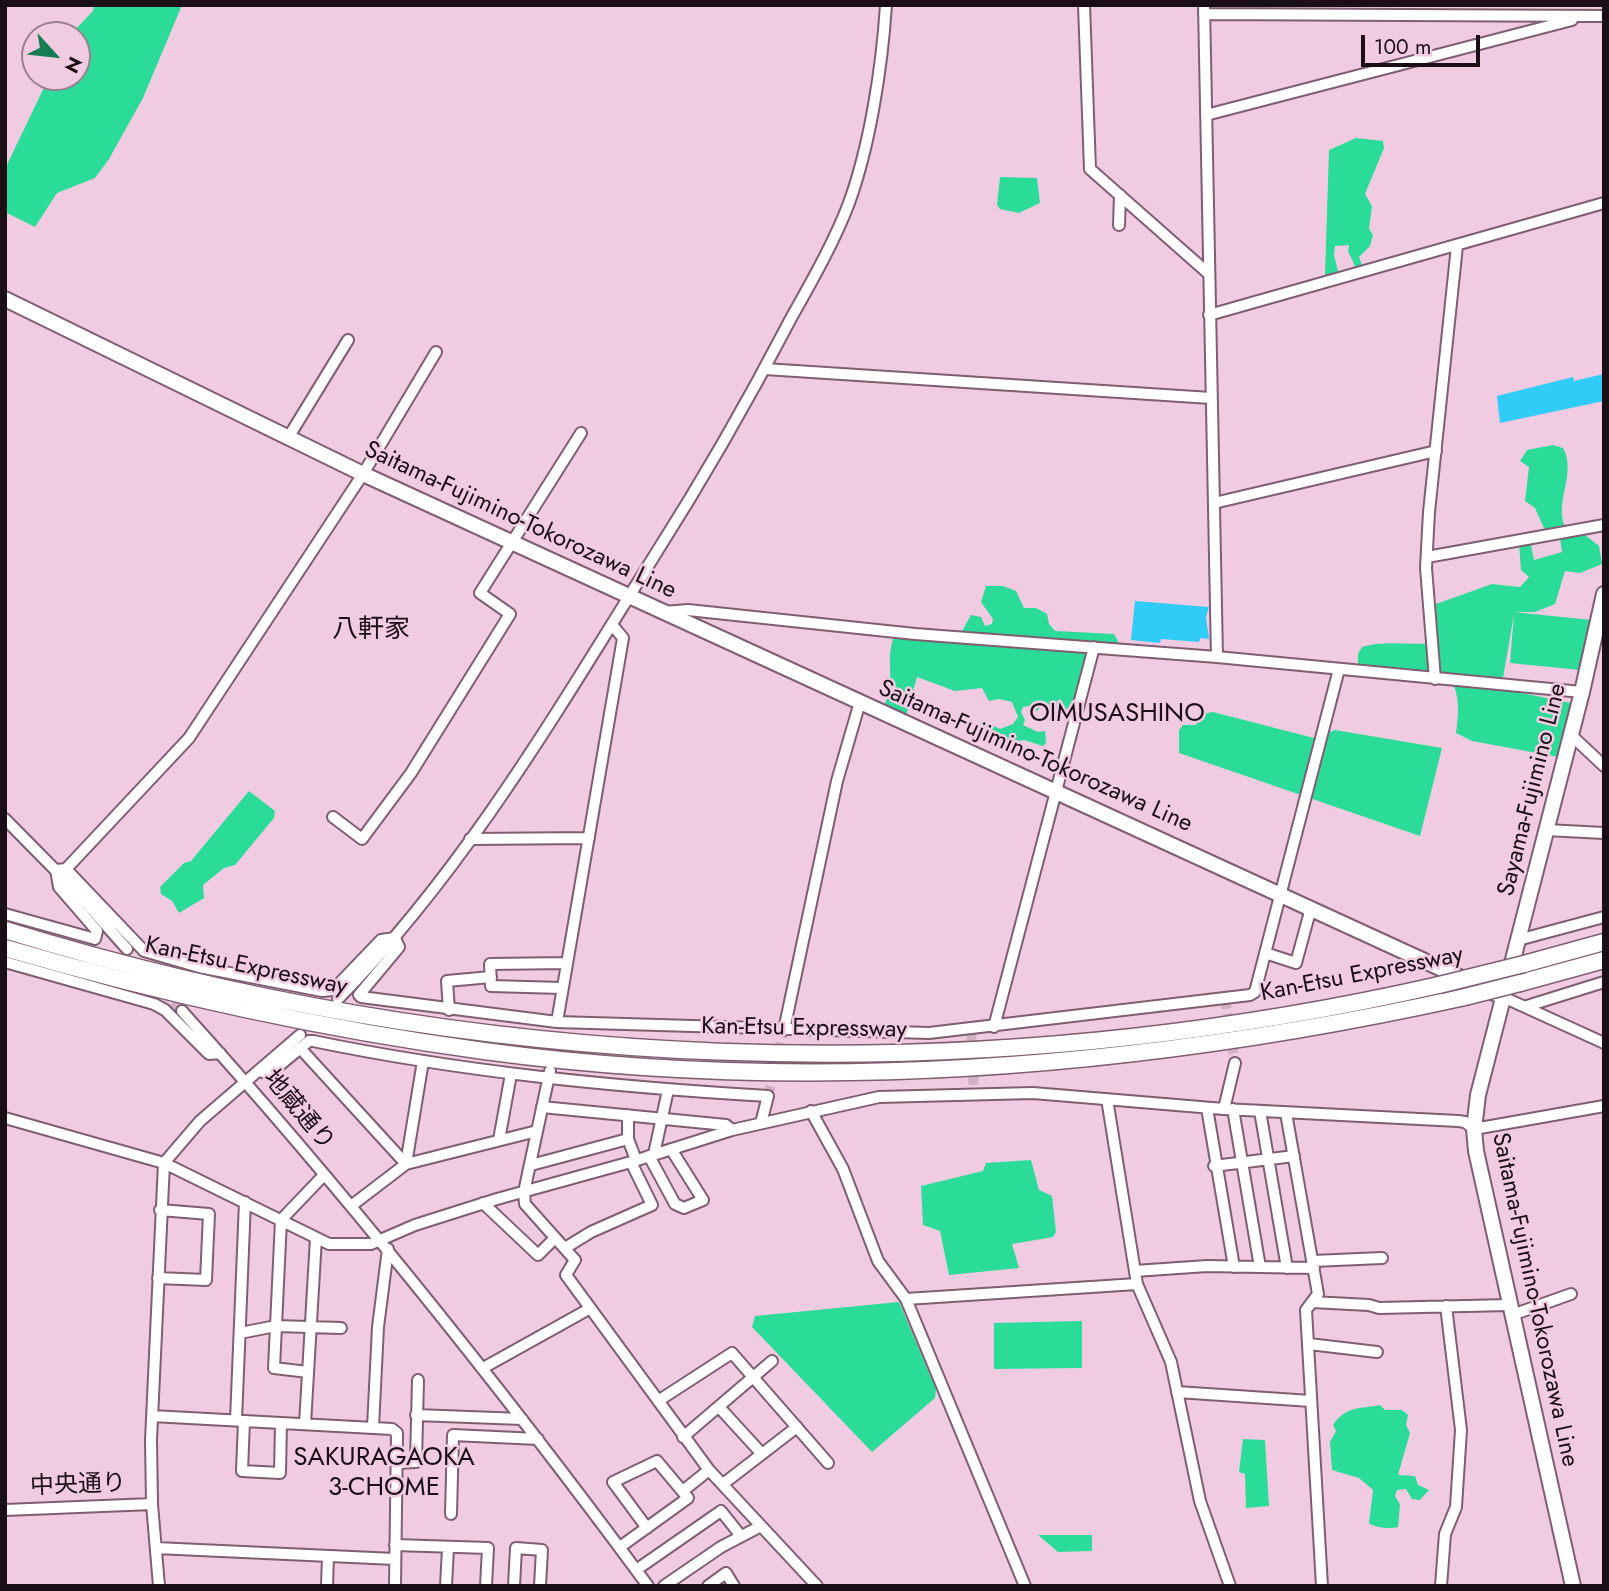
<!DOCTYPE html>
<html>
<head>
<meta charset="utf-8">
<style>
  body { margin:0 }
  #map { position:relative; width:1609px; height:1591px; overflow:hidden; background:#f1cbe2; font-family:Jost,sans-serif }
  canvas { display:block }
  .frame { position:absolute; inset:0; border:7px solid #1b0f17; pointer-events:none }
  .north { position:absolute; left:21px; top:21px; width:70px; height:70px; box-sizing:border-box; background:#f1cbe2; border:2px solid #9b8091; border-radius:50%; rotate:117deg; font-size:19px; font-weight:700; line-height:28px; text-align:center; color:#1b0f17 }
  .north::after { content:''; display:block; margin:auto; width:24px; height:32px; background:#177b53; clip-path:polygon(50% 0,100% 100%,50% 72%,0 100%) }
  .scale { position:absolute; left:1361px; top:35px; width:119px; height:32px; box-sizing:border-box; border:4px solid #1b0f17; border-top:0; padding-left:9px; font-size:21px; line-height:24px; white-space:nowrap; color:#1b0f17; -webkit-text-stroke:5px #f1cbe2; paint-order:stroke }
</style>
</head>
<body>
<div id="map">
<canvas width="1609" height="1591"></canvas>
<div class="frame"></div>
<div class="north">N</div>
<div class="scale">100 m</div>
</div>
<script>
const context = document.querySelector('canvas').getContext('2d');
context.lineJoin = 'round';
function fill(path, color) {
  context.fillStyle = color;
  context.fill(path, 'evenodd');
}
function trace(path, color, width, dash) {
  context.strokeStyle = color;
  context.lineWidth = width;
  context.lineCap = dash ? 'butt' : 'round';
  context.setLineDash(dash || []);
  context.stroke(path);
}
function label(font, color, halo, rows, align = 'center') {
  context.font = font + ' Jost,"Noto Sans JP",sans-serif';
  context.lineWidth = 5;
  context.setLineDash([]);
  context.textBaseline = 'middle';
  context.strokeStyle = halo;
  context.fillStyle = color;
  for (const [text, x, y, turn = 0] of rows) {
    context.save();
    context.translate(x, y);
    context.rotate((+turn || 0) * Math.PI / 180);
    context.textAlign = isNaN(turn) ? turn : align;
    if (halo) context.strokeText(text, 0, 0);
    context.fillText(text, 0, 0);
    context.restore();
  }
}
const green = new Path2D(`
  M94 5H182L143 98 109 159 95 178 57 193 35 227 5 212V169L49 77H77V35H70L93 11Z
  M1356 138 1383 141 1384 148 1365 194 1372 206 1369 229 1373 235 1370 246 1359 257 1363 268 1355 266 1348 251 1349 245 1335 246 1334 255 1338 271 1331 277 1325 275 1329 150Z
  M1000 177 1037 178 1040 203 1019 213 1000 209 997 205Z
  M1553 445 1563 448C1577 473 1554 502 1565 527L1585 535 1599 546 1602 564 1580 573 1565 571 1555 604 1535 612H1514L1591 620 1580 670 1510 663 1514 614 1503 678 1507 690 1571 703 1559 757 1472 741 1456 733C1459 713 1460 695 1450 677L1358 667V654L1362 647C1387 639 1412 647 1437 642L1436 604 1492 584 1520 587 1529 577 1521 570 1519 543 1531 545 1534 560 1562 552 1560 538 1548 537 1535 508 1525 501 1529 467 1520 461 1527 450Z
  M986 586H1003L1016 591 1024 608H1036L1047 614 1049 624 1055 631 1114 634 1120 645 1089 656 1078 683 1074 709H1049L1043 704 1037 711 1028 706 1023 707 1021 712 1025 720 1023 725 1038 732 1045 731 1046 743 1043 746 1024 740 1006 742 991 731 983 730 979 725 982 720 1000 729 1013 724 1018 717 1012 702 999 699 989 701 982 688 955 691 917 677 906 716 883 708C897 680 885 665 893 639L961 633 971 615 981 617 985 626 992 624 993 619 981 602Z
  M1213 712 1314 738 1335 730 1442 748 1420 836 1179 753V730L1183 725H1196L1198 715Z
  M249 791 275 811 274 818 235 865 224 868 203 885 204 898 179 913 172 901 161 894 160 887 184 863 191 861Z
  M1031 1160 1039 1190 1052 1196 1056 1232 1053 1237 1012 1244 1019 1268 949 1275 940 1231 923 1225 921 1186 983 1171 986 1163Z
  M899 1302 936 1389 935 1398 872 1452 752 1327 755 1316Z
  M1082 1321V1368L994 1369V1323Z
  M1380 1405 1385 1410H1402L1408 1415 1406 1425 1410 1433 1398 1475 1415 1476 1418 1485 1429 1490 1420 1500 1412 1499 1406 1489 1397 1490 1395 1496 1400 1504 1398 1527C1390 1529 1375 1528 1369 1523L1373 1490 1359 1478 1332 1470 1330 1442 1336 1431 1333 1425C1346 1406 1359 1409 1380 1405Z
  M1243 1439 1265 1440 1269 1506 1246 1508 1245 1474 1239 1472Z
  M1038 1535H1092V1551L1058 1552Z`);
const water = new Path2D(`
  M1604 374V401L1500 423 1497 396 1573 377 1574 381Z
  M1135 601 1209 607 1206 617 1209 639 1200 638 1199 642 1161 639 1160 643 1131 640Z`);
const minorTunnel = new Path2D(`
  M163 991 182 1011
  M1225 999 1235 1063
  M971 1030 974 1095
  M768 1096 784 1030`);
const minor = new Path2D(`
  M1084 5 1090 169 1209 274
  M1204 5 1217 657
  M1204 14 1604 16
  M1206 115 1572 20
  M1119 225 1120 195
  M1209 315 1604 203
  M765 369 1211 398
  M288 438 348 340
  M1214 503 1436 451
  M1427 557 1604 525
  M664 612 688 610 915 634 1217 657 1582 692
  M1435 679 1426 568 1429 512 1457 246
  M1571 735 1604 766
  M333 817 362 839 411 773 510 614 480 593 581 433
  M5 819 71 886 127 949
  M1546 830 1604 833
  M470 839 589 838
  M66 869 144 951 199 967 322 991 333 990 381 940 395 938 399 947 359 995 361 997 557 1022 929 1033 1250 995 1255 992 1339 669
  M56 870 66 869 189 738 363 474 436 352
  M5 914 95 939 97 931 59 887 56 870
  M1518 940 1604 917
  M1265 953 1296 963 1311 908
  M5 962 154 1004 165 1010 209 1054 220 1053
  M562 988 491 986 490 964 567 963
  M1503 997 1604 1043
  M338 999C465 870 558 710 653 558 702 481 747 403 789 322 810 284 833 245 849 203 870 145 882 67 886 5
  M1527 1006 1604 982
  M449 1010 447 981 491 977
  M182 1011C347 1194 501 1387 648 1586
  M557 1022 623 638 613 626
  M994 1027 1094 647
  M784 1030 837 781 860 702
  M300 1048 406 1164
  M260 1071 269 1074 309 1041H313C463 1072 615 1087 768 1096L761 1123
  M550 1071 524 1192 525 1204 575 1260 566 1275 709 1470 817 1586
  M1107 1099 1137 1284 1171 1362 1200 1501 1230 1586
  M542 1107 726 1125 732 1130
  M1207 1108 1234 1267
  M1224 1109 1235 1063
  M1233 1109 1260 1267
  M811 1111 843 1169 878 1261 906 1299 1025 1586
  M1260 1111 1287 1268
  M1286 1113 1318 1294 1306 1310 1322 1586
  M628 1115V1139L636 1160
  M5 1118 164 1163 329 1244H371L415 1225 497 1199 631 1162 732 1130 879 1097 1033 1093 1224 1109 1458 1121 1465 1122 1474 1129 1604 1106
  M499 1140 511 1074
  M654 1154 668 1090
  M649 1156 675 1204 684 1208 703 1200 671 1149
  M406 1164 423 1061
  M531 1165 628 1139
  M1214 1166 1294 1156
  M483 1203 538 1255 555 1238
  M351 1206 406 1164 537 1131
  M565 1248 591 1232 652 1205 631 1162
  M1313 1261 1382 1258
  M1135 1271 1207 1266 1314 1268
  M158 1278 206 1280 209 1214 160 1210
  M906 1299 1137 1284
  M1312 1302 1369 1305 1379 1308 1509 1305
  M1512 1315 1571 1294
  M240 1333 276 1326 341 1328
  M1309 1344 1377 1352
  M483 1368 589 1309
  M308 1372 274 1368 281 1220 324 1175
  M1177 1392 1311 1401
  M658 1401 732 1353 828 1463
  M719 1407 762 1454
  M416 1415 522 1419
  M152 1416 392 1429 397 1433 395 1586
  M236 1420 245 1202
  M244 1421 242 1471 280 1473 281 1423
  M305 1424 316 1238
  M373 1427 378 1327 388 1249
  M683 1437 772 1361
  M396 1463 416 1462 418 1380
  M723 1484 797 1427
  M684 1490 709 1470
  M5 1510 152 1504
  M451 1514 453 1435 538 1439
  M395 1545 488 1548 486 1586
  M620 1547 688 1498 657 1461 613 1482 647 1528
  M156 1548 395 1559
  M636 1570 721 1511 741 1536
  M159 1586 152 1504 151 1440 164 1163 200 1121 300 1035
  M327 1586 328 1556
  M446 1586 448 1548
  M514 1586 516 1548 542 1550 540 1586
  M664 1586 721 1547 761 1526
  M708 1586 726 1573 734 1586
  M1441 1586 1445 1534 1456 1507 1461 1430 1446 1306`);
const major = new Path2D(`
  M5 299 363 474 1503 997
  M1573 1586 1476 1151 1474 1129 1478 1095 1582 692 1604 594`);
const highway = new Path2D(`
  M5 930C469 1073 965 1093 1439 985
  M5 948C162 994 322 1029 484 1051 811 1095 1144 1068 1465 997
  M1524 964 1604 942
  M1520 983 1604 960`);
const highwayBridge = new Path2D(`
  M1439 985 1524 964
  M1465 997 1520 983`);
const streetNames = [
  ["Saitama-Fujimino-Tokorozawa Line",520,521,25],
  ["Saitama-Fujimino-Tokorozawa Line",1035,757,24],
  ["Sayama-Fujimino Line",1533,790,-76],
  ["Kan-Etsu Expressway",246,967,12],
  ["Kan-Etsu Expressway",1362,975,-11],
  ["Kan-Etsu Expressway",804,1029,1],
  ["地蔵通り",298,1111,50],
  ["Saitama-Fujimino-Tokorozawa Line",1534,1300,78],
  ["中央通り",78,1486,-2]
];
const neighbourhoodNames = [
  ["八軒家",371,631],
  ["OIMUSASHINO",1117,715],
  ["SAKURAGAOKA",384,1459],
  ["3-CHOME",384,1489]
];
fill(green, '#2adc98');
fill(water, '#2eccf6');
trace(minorTunnel, '#d1afc4', 10, [10, 5]);
trace(minor, '#7f5e73', 14);
trace(major, '#7f5e73', 18);
trace(highway, '#7f5e73', 19);
trace(minor, '#fff', 10);
trace(major, '#fff', 14);
trace(highway, '#fff', 16);
trace(highwayBridge, '#7f5e73', 19, []);
trace(highwayBridge, '#fff', 16);
label('24px', '#1b0f17', '#f1cbe2', streetNames);
label('26px', '#1b0f17', '#f1cbe2', neighbourhoodNames);
</script>
</body>
</html>
